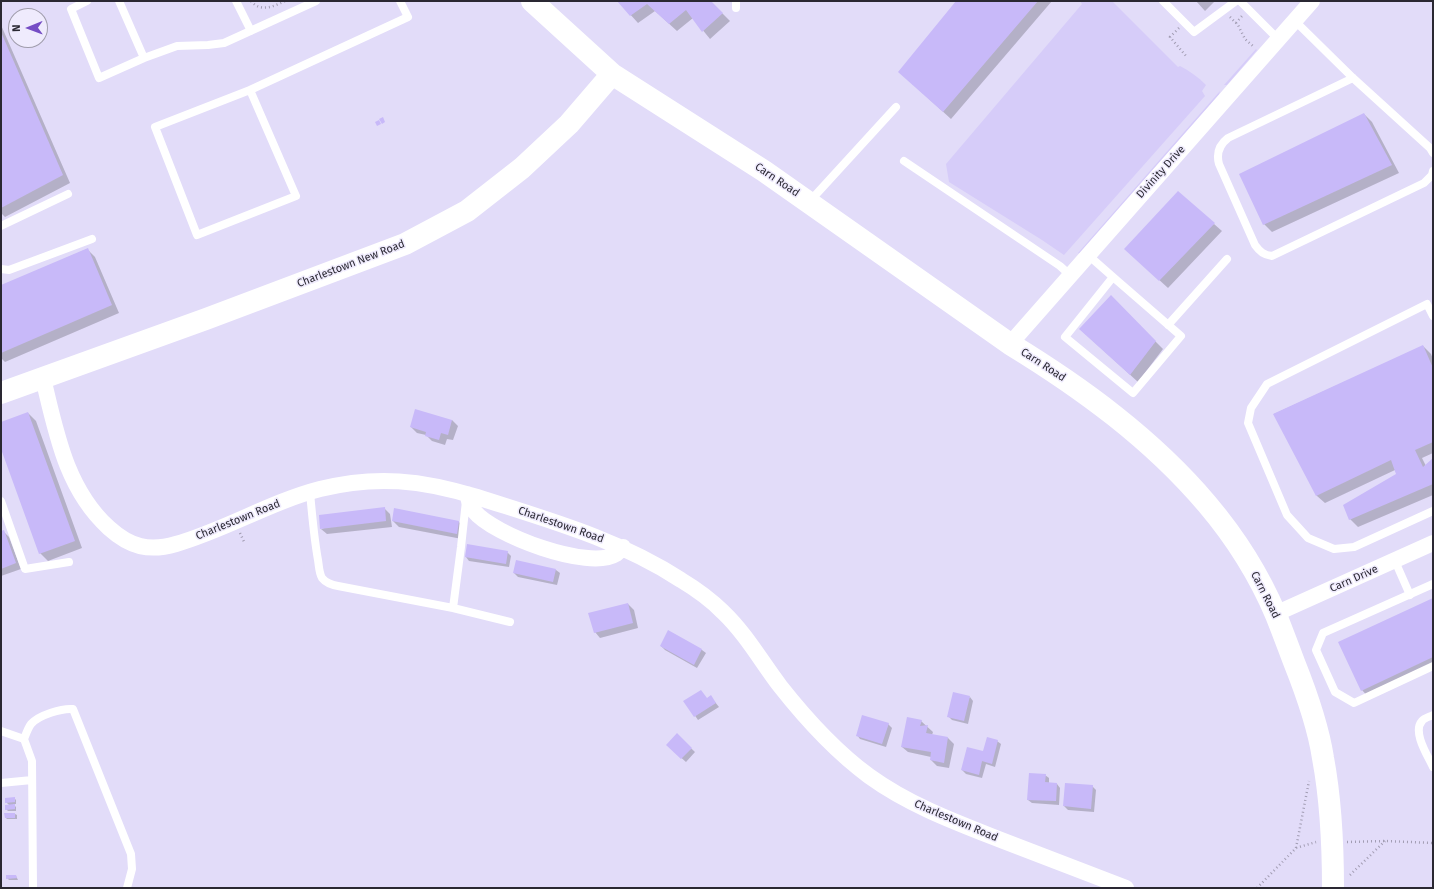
<!DOCTYPE html>
<html>
<head>
<meta charset="utf-8">
<style>
  body { margin:0 }
  #map { position:relative; width:1434px; height:889px; overflow:hidden; background:#e2dcf9; font-family:"Fira Sans",sans-serif }
  canvas { display:block }
  .frame { position:absolute; inset:0; border:2px solid #2a2832; pointer-events:none }
  .north { position:absolute; left:8px; top:8px; width:40px; height:40px; box-sizing:border-box; background:#efebfd; border:1px solid #a09dac; border-radius:50%; rotate:269deg; font-size:11px; font-weight:700; line-height:16px; text-align:center; color:#2a2832 }
  .north::after { content:''; display:block; margin:auto; width:14px; height:18px; background:#754dc5; clip-path:polygon(50% 0,100% 100%,50% 72%,0 100%) }
</style>
</head>
<body>
<div id="map">
<canvas width="1434" height="889"></canvas>
<div class="frame"></div>
<div class="north">N</div>
</div>
<script>
const context = document.querySelector('canvas').getContext('2d');
context.lineJoin = 'round';
function fill(path, color) {
  context.fillStyle = color;
  context.fill(path, 'evenodd');
}
function trace(path, color, width, dash) {
  context.strokeStyle = color;
  context.lineWidth = width;
  context.lineCap = dash ? 'butt' : 'round';
  context.setLineDash(dash || []);
  context.stroke(path);
}
function label(font, color, halo, rows, align = 'center') {
  context.font = font + ' "Fira Sans",sans-serif';
  context.lineWidth = 3;
  context.setLineDash([]);
  context.textBaseline = 'middle';
  context.strokeStyle = halo;
  context.fillStyle = color;
  for (const [text, x, y, turn = 0] of rows) {
    context.save();
    context.translate(x, y);
    context.rotate((+turn || 0) * Math.PI / 180);
    context.textAlign = isNaN(turn) ? turn : align;
    if (halo) context.strokeText(text, 0, 0);
    context.fillText(text, 0, 0);
    context.restore();
  }
}
const green = new Path2D(`
  M1080 1H1112L1178 67 1180 66C1190 71 1198 77 1206 85L1202 91 1205 96 1064 255 1042 240 949 182 946 164 1082 4Z
  M1256 49 1257 50 1227 85H1224Z
  M1220 91 1219 95 1080 254 1078 253Z`);
const shadow = new Path2D(`
  M618 1H710L730 21 710 39 693 18 677 31 655 11 638 23Z
  M958 1H1052L951 119 907 79Z
  M1196 1H1215L1205 11Z
  M1 25 70 183 5 217 1 213Z
  M1364 114 1372 122 1399 173 1272 232 1264 224Z
  M1214 224 1222 231 1168 288 1133 256Z
  M87 249 95 257 119 313 5 362 1 358V286Z
  M1111 297 1163 349 1138 382 1080 329Z
  M1423 346 1431 354 1433 359V453L1422 458 1426 466 1433 459V495L1358 527 1350 519 1397 475 1395 470 1325 503 1317 496 1274 414Z
  M28 413 36 421 82 548 48 561 40 553 1 446V423Z
  M452 420 458 426 453 440 447 439 445 445 432 441 426 435 417 433 411 427Z
  M384 508 390 514 392 527 327 534 321 529Z
  M393 521 459 522 464 528 462 539 399 527Z
  M3 531 9 537 21 569 1 576V532Z
  M507 552 511 556 509 567 469 561 466 557Z
  M556 570 560 573 557 585 518 577 514 573Z
  M1433 599V668L1369 698 1362 690Z
  M628 604 634 610 638 628 600 638 595 632Z
  M669 632 702 650 706 653 697 668 665 650 661 646Z
  M711 697 719 707 698 720 685 701 708 703Z
  M970 697 973 701 968 724 952 720 948 716Z
  M921 721 933 732 932 735 948 738 954 744 949 768 937 766 931 760V757L908 752 902 747Z
  M888 724 892 728 886 747 860 739 857 735Z
  M677 735 695 752 686 762 667 745Z
  M997 741 1001 744 995 767 986 764 982 778 966 774 962 770Z
  M1045 775 1049 778V784H1057L1060 788 1059 805 1032 803 1028 800Z
  M1092 786 1096 790 1094 812 1068 810 1064 806Z
  M14 798 16 800V804H13L16 807V811H8L6 809 10 806 6 802Z
  M15 814 17 815V819H7L6 818Z
  M16 876 18 880H9L7 878Z`);
const building = new Path2D(`
  M617 1H711L723 13 702 32 686 10 669 24 647 4 630 16Z
  M956 1H1038L943 112 898 72Z
  M1 32 63 175 1 208Z
  M1364 113 1392 165 1263 225 1239 174Z
  M383 117 385 122 382 124 379 119Z
  M379 120 381 124 377 126 375 122Z
  M1178 191 1215 223 1159 281 1124 249Z
  M88 248 112 305 1 353V285Z
  M1111 295 1156 341 1130 375 1079 329Z
  M1423 345 1433 368V442L1415 450 1423 467 1433 458V484L1349 520 1343 505 1396 474 1391 460 1316 496 1273 414Z
  M415 409 452 420 448 435 441 433 439 440 425 436 426 432 410 427Z
  M28 412 75 541 39 554 1 449V422Z
  M385 507 386 521 320 529 319 515Z
  M394 508 459 521 457 534 392 521Z
  M4 530 16 563 1 569V531Z
  M467 544 508 551 506 564 465 557Z
  M516 560 556 569 553 582 513 573Z
  M1433 598V657L1361 691 1338 642Z
  M628 603 633 623 594 633 588 613Z
  M668 630 702 649 694 665 660 646Z
  M701 690 707 698 711 695 716 703 694 717 683 701Z
  M953 692 970 696 964 721 947 717Z
  M862 715 889 723 882 744 856 736Z
  M907 717 922 720 920 726 928 725 926 733 948 737 944 763 930 760 931 752 901 747Z
  M677 733 692 748 681 759 666 745Z
  M987 737 998 740 992 764 982 761 979 775 961 770 967 747 983 751Z
  M1029 773 1046 774 1045 782 1057 783 1056 801 1027 800Z
  M1065 783 1093 785 1091 809 1063 806Z
  M15 797V802L5 803V798Z
  M15 804V809L5 810V805Z
  M4 813H15V818H5Z
  M6 875H16L17 878 6 879Z`);
const path = new Path2D(`
  M251 1C261 13 274 6 285 1
  M1230 17 1238 25 1245 39 1254 47
  M1236 23 1242 16
  M1179 28 1170 37 1186 56
  M240 533 245 544
  M1347 842 1385 841 1433 843
  M1296 848 1309 781
  M1350 875 1385 841
  M1257 888 1296 848 1316 842`);
const lane = new Path2D(`
  M87 1 71 9 99 78 144 58 177 46 208 45 224 43 316 1
  M119 1 144 58
  M236 1 251 31
  M1163 1 1194 32 1236 1
  M1240 1 1279 40
  M736 8V1
  M1295 21 1353 78 1430 148 1433 153
  M1353 78 1228 138C1219 145 1216 153 1219 164L1255 245C1260 252 1264 255 1272 256L1424 183 1432 175 1433 171
  M250 90 155 127 197 235 296 196 250 90 408 17 400 1
  M904 161 1060 266 1071 276
  M810 201 896 107
  M1 226 68 194
  M1088 255 1113 277 1065 337 1133 393 1181 336 1113 277
  M1 269 9 270 92 239
  M1433 316 1427 304 1267 384 1251 408 1248 423 1287 515 1308 538 1334 549 1354 547 1433 511
  M1168 325 1227 259
  M310 492C312 515 314 538 318 560 319 566 319 573 322 578 326 583 332 585 338 586L453 608 510 622
  M1 501 25 569 69 562
  M1395 561 1410 595
  M1433 584 1323 633 1316 650 1335 692 1354 703 1433 666
  M453 608 461 547 466 501
  M1433 715C1429 717 1424 718 1422 721 1412 732 1428 756 1433 767
  M1 731 24 739 32 761 33 888
  M24 739C26 734 28 728 31 724 39 715 62 708 73 709L131 854 132 869 127 888
  M1 783 32 780`);
const street = new Path2D(`
  M1010 344 1312 1
  M43 378C56 432 66 489 109 528 130 547 149 552 176 544 225 530 270 502 320 489 376 475 422 480 477 497 548 520 618 539 681 580 696 589 710 599 723 612 746 634 761 661 780 686 806 719 835 751 869 776 909 805 955 822 1001 840 1042 856 1084 872 1126 888
  M467 494C469 500 470 507 474 511 493 535 589 571 616 554 619 552 621 549 623 547
  M1275 614 1433 543`);
const secondary = new Path2D(`
  M532 1 612 74 764 171 1010 344C1082 388 1152 439 1207 504 1235 537 1259 575 1276 615 1282 630 1288 646 1294 662 1306 692 1318 725 1323 758 1331 801 1333 844 1333 888
  M1 393 206 319 405 244 467 211 522 168 569 124 612 74`);
const streetNames = [
  ["Divinity Drive",1161,172,-48],
  ["Carn Road",777,180,34],
  ["Charlestown New Road",351,264,-21],
  ["Carn Road",1043,365,33],
  ["Charlestown Road",238,520,-22],
  ["Charlestown Road",561,525,19],
  ["Carn Drive",1354,579,-24],
  ["Carn Road",1265,595,63],
  ["Charlestown Road",956,821,23]
];
fill(green, '#d6ccf9');
fill(shadow, '#0003');
fill(building, '#c8b9f9');
trace(path, '#a29db3', 2.5, [1, 3]);
trace(lane, '#fff', 8);
trace(street, '#fff', 16);
trace(secondary, '#fff', 22);
label('11px', '#2a2832', '#efebfd', streetNames);
</script>
</body>
</html>
